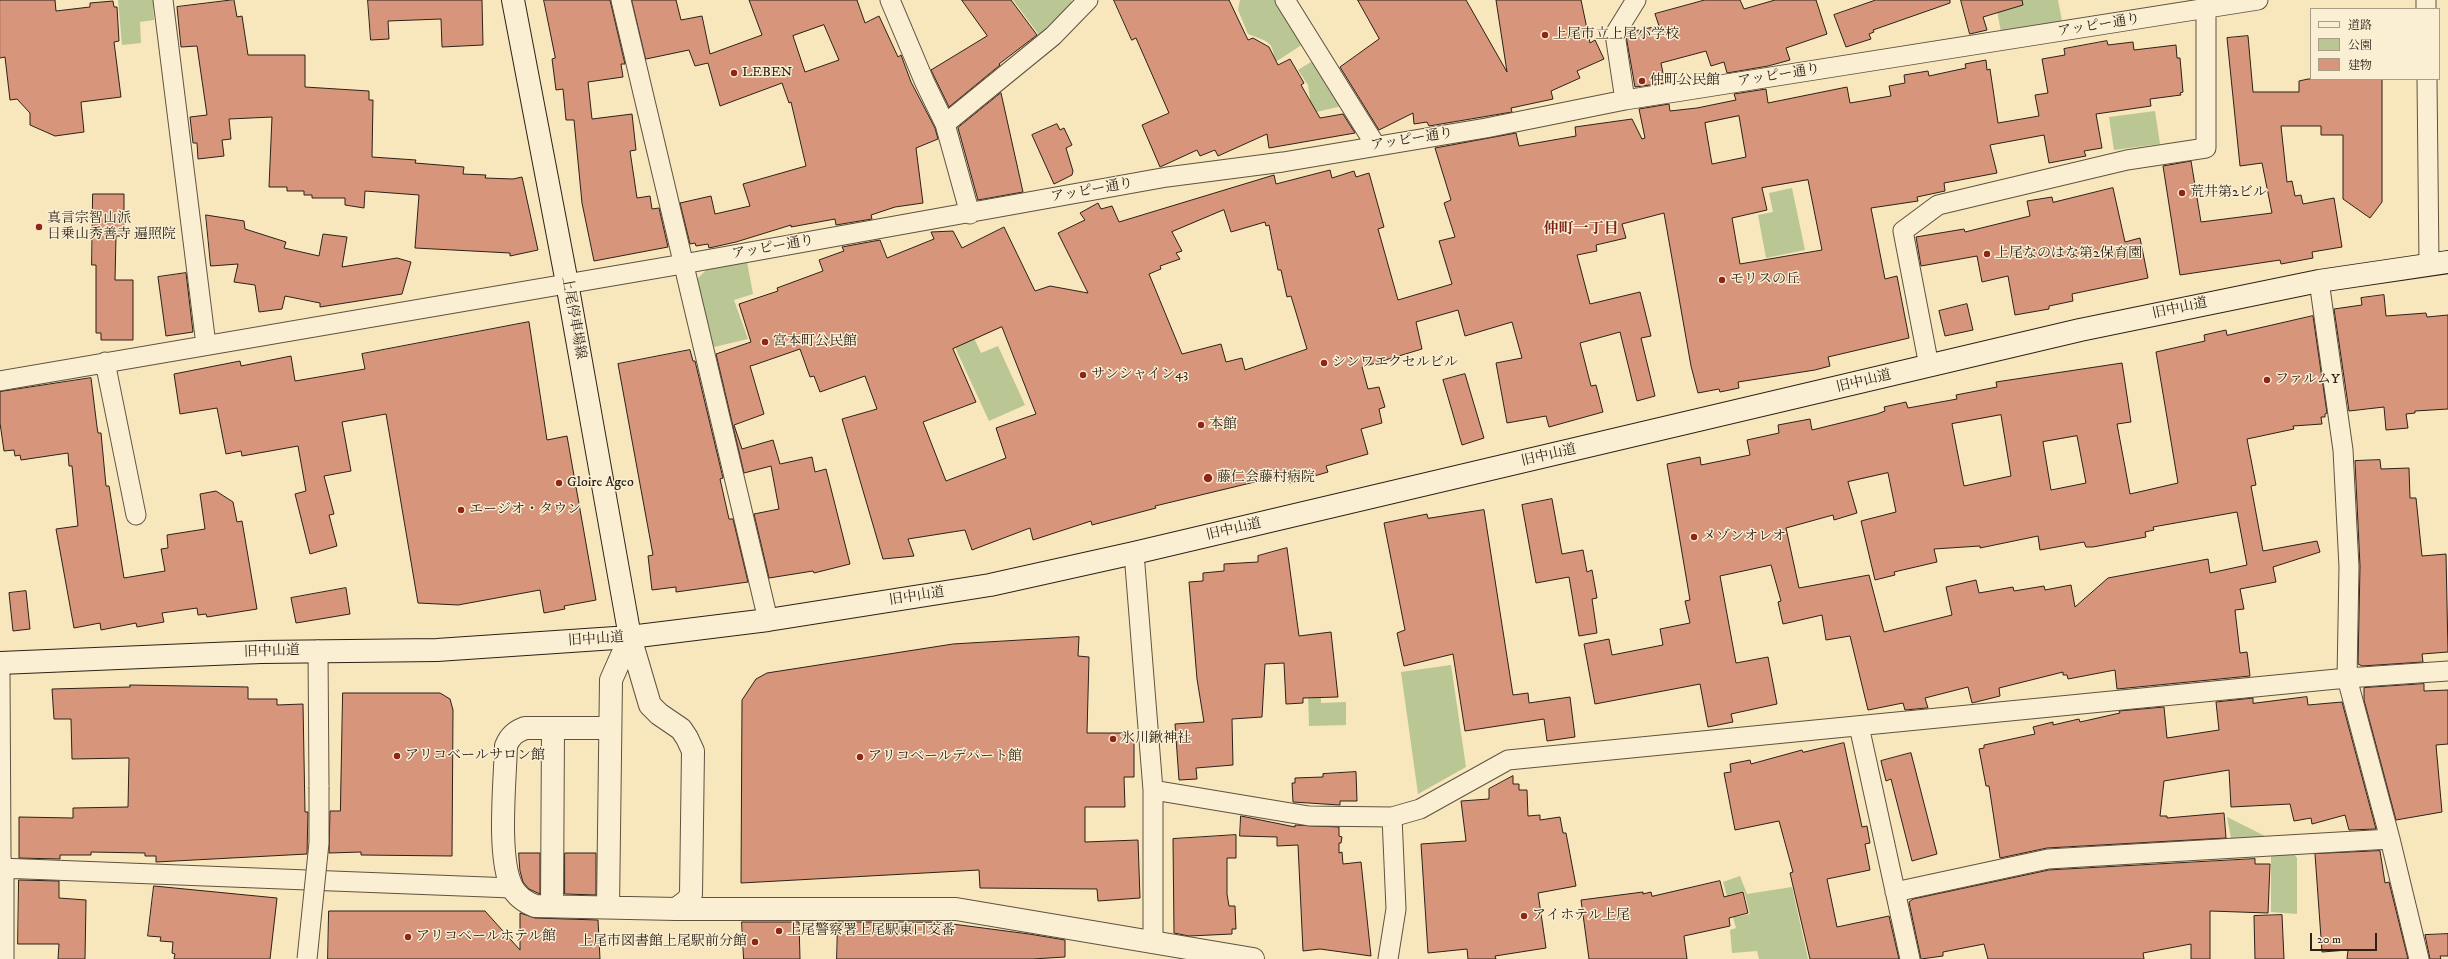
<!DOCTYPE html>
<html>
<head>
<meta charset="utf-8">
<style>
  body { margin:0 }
  #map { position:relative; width:2448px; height:959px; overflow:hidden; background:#f8e6bc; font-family:"IM FELL DW Pica","Noto Serif JP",serif }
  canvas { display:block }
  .legend { position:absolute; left:2310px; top:8px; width:130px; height:72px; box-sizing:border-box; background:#faefd3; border:1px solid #a89d88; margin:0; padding:5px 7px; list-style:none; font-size:12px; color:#2d2118 }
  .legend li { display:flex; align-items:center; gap:8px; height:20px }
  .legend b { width:20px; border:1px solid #a89d88 }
  .scale { position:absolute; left:2310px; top:933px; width:67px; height:18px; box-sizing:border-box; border:2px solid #2d2118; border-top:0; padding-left:5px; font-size:12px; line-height:14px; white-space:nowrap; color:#2d2118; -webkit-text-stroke:3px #faefd3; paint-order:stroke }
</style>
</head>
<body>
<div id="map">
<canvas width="2448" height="959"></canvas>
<ul class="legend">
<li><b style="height:5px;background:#faefd3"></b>道路</li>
<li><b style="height:11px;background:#bac693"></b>公園</li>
<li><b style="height:11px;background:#d7957b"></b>建物</li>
</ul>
<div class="scale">20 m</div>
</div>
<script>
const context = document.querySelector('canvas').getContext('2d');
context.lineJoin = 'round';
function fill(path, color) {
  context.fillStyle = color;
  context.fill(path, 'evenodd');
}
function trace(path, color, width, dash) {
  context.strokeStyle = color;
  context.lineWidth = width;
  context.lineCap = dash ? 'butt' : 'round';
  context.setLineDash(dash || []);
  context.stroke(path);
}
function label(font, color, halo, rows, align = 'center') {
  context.font = font + ' "IM FELL DW Pica","Noto Serif JP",serif';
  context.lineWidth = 3;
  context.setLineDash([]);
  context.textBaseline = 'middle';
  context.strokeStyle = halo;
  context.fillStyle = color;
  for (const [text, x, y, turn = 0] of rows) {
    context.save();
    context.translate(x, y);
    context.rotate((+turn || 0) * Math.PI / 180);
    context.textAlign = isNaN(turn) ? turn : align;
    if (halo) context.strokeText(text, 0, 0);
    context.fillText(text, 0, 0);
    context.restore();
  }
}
const green = new Path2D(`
  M118 0H153L154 20 140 22 141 43 122 45Z
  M1013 0H1071L1073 3 1039 35Z
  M1240 0H1276L1303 44 1274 63C1275 41 1266 41 1248 34L1238 10Z
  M1995 0H2058L2062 21 2001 32Z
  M1314 60 1342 106 1312 113 1308 85 1298 70Z
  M2155 111 2160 144 2114 150 2109 117Z
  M1792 188 1805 250 1766 258 1758 215 1773 212 1769 193Z
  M747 262 753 294 734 300 748 339 714 347 695 281 706 270Z
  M973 336 981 353 998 346 1025 405 989 421 954 345Z
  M1451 665 1466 767 1418 794 1401 672Z
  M1308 691H1321V703L1346 702V725L1309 726Z
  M2227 817 2267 837 2231 838Z
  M2291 850 2297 858V914L2271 912V851Z
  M1740 876 1747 894 1792 887 1808 959H1759L1757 951 1732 953 1730 930 1736 928 1723 882ZM1744 891 1750 914 1735 917 1729 895Z`);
const building = new Path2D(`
  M0 0H55L56 11 90 7V3L113 1 114 7H117L119 41 114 42 121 97 81 102 84 132 55 136 30 125V113L17 99 10 100 5 57 0 58Z
  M234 0 237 17 242 16 248 55H305V87L369 91V100H373L372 157 416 160 415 163 464 167 463 174 486 175 485 178 513 179 522 177 538 250 510 256V253L415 248 419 195 365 191 364 208 345 205V198H312V195H304V191H287V187H269L272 117 229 119 231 139 222 140 224 156 198 159 197 143H193L190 117 207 115 197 46 181 47 177 7Z
  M368 0H482L483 45 442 47 441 19 388 21 389 39 371 40Z
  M544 0H610L625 64H621L623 77 588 82 592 119 632 114 636 150 630 151 637 198 650 196 652 209 659 208 668 247 594 261 582 203 574 120H566L563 89 556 90 552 59 555 58Z
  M632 0H676L681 20 702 16 710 54 762 35 749 0H857L865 23 879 16 898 57 901 55 911 82 935 128 938 139 916 148 923 203 895 207 871 215 872 219 836 225 835 219 791 227V225L736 242 709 248 708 244 696 246 695 243 690 244 680 203 711 196 715 214 750 206 743 184 806 166 791 102 789 103 782 83 720 106 708 63 695 66 689 50 646 59ZM824 25 839 60 805 72 793 36Z
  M962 0H1011L1037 35 999 64 1000 65 949 107 931 70 987 36Z
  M1114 0H1229L1248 40 1253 38 1269 47 1278 65 1290 59 1304 83 1301 85 1320 118 1343 114 1355 133 1269 148 1267 134 1218 156 1215 150 1200 156 1197 150 1160 167 1142 125 1169 113 1136 38 1132 40Z
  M1358 0H1466L1507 72 1496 0H1581L1590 43 1595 40 1604 59 1577 71 1580 78 1551 91 1553 99 1511 108 1512 112 1429 126 1427 122 1414 124 1413 113 1379 130 1340 67 1379 39Z
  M1705 0H1740L1744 9 1775 0H1816L1827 34 1786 48 1790 60 1768 66 1727 73 1724 62 1711 66 1706 51 1661 63 1665 83 1635 87 1626 36 1629 32 1659 26 1655 14Z
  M1876 0H1950V3L1873 30 1874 32 1869 34 1871 39 1846 47 1834 15Z
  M1961 0H2022L2023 5 1983 17 1987 30 1970 34Z
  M2248 36 2253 92H2299V81L2308 79H2382V202L2370 218 2343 199V135H2321V126H2281L2287 182 2292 181 2295 196 2301 195 2303 204 2334 198 2342 247 2312 252 2313 258 2281 264 2280 260 2180 275 2163 166 2191 161 2201 222 2272 213 2262 163 2240 166 2227 38Z
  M2107 41 2108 45 2133 42 2134 50 2176 45 2177 58H2180L2183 92 2180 93 2181 95 2150 99 2151 106 2096 114 2102 148 2084 151 2086 156 2049 163 2044 135 1990 145 1997 173 1944 183 1945 191 1917 197 1918 201 1871 208 1885 279 1897 276 1909 338 1828 357 1830 366 1815 370 1738 382 1739 388 1720 392 1719 389 1698 393 1691 366 1664 213 1622 224 1626 238 1596 245 1597 251 1577 255 1590 304 1640 292 1651 336 1641 338 1655 396 1637 401 1620 332 1580 343 1591 386 1596 385 1603 412 1549 427 1546 416 1507 423 1496 363 1522 358 1512 322 1465 336 1458 310 1416 322 1422 349 1362 367 1368 389 1379 387 1385 407 1379 409 1382 423 1361 429 1368 454 1326 466 1328 472 1290 483 1288 474 1155 506 1156 508 1092 525 1091 521 1033 540 1030 528 972 550 965 530 908 539 914 556 883 559 842 419 877 409 865 376 820 392 814 376 810 377 800 349 754 365 750 366 764 414 734 425 742 449 773 440 780 464 812 457 815 472 826 469 850 564 814 573 813 571 769 578 754 514 779 509 771 466 744 473 716 354 751 342 739 304 778 291 777 288 823 271 819 260 844 251 842 247 880 240 887 258 934 239 931 232 953 231 962 248 1004 227 1035 291 1050 286 1088 293 1058 233 1085 220 1080 213 1098 203 1101 209 1112 206 1119 222 1274 175 1276 184 1330 170 1332 178 1354 171 1356 177 1369 173 1384 227 1378 229 1398 300 1452 284 1439 241 1455 237 1444 203 1451 200 1435 148 1516 133 1519 146 1576 136 1575 127 1632 119 1642 139 1645 138 1639 109 1669 104 1670 111 1697 108 1736 100 1734 94 1766 89 1768 103 1847 87 1850 103 1891 96 1889 86 1905 83 1904 75 1928 71 1929 76 1966 68 1965 64 1986 60 1987 70 1990 69 1998 123 2039 116 2035 95 2048 93 2042 59 2065 55 2064 49ZM1739 116 1746 157 1712 164 1705 123ZM1808 180 1822 250 1740 264 1732 218 1767 210 1762 188ZM1224 210 1231 232 1265 222 1266 226 1269 225 1278 270H1281L1287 297 1291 296 1307 349 1245 370 1242 358 1226 362 1221 344 1182 354 1149 274 1161 269 1160 266 1180 259 1176 253 1182 251 1172 232ZM1002 327 1036 414 996 428 1006 458 946 481 923 422 976 402 953 349Z
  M1001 93 1023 192 978 200 958 128Z
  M1057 124 1060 130 1064 128 1072 145 1066 148 1073 171 1072 175 1054 184 1032 135Z
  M2113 188 2125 242 2140 238 2148 278 2072 294 2073 301 2049 306V309L2015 315 2008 276 1982 282 1977 256 1921 266 1916 237 1964 229 1965 232 2030 216 2027 201 2052 197 2053 202Z
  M93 194H124V231H120V236H116L115 280H133V340H101V333H96V265H92Z
  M206 215 244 221 245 229 286 242 284 248 319 256 323 234 347 237 342 267 397 258 411 262 402 294 320 307V303L285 296 282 309 259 312 255 285 234 282 238 264 211 266Z
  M186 273 193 332 166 336 158 277Z
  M2384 295 2386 316 2426 313 2427 317 2448 315V409L2415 411V413L2406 414 2408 428 2386 430 2384 407 2349 411 2334 309 2362 305 2361 298Z
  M1967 304 1973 330 1945 336 1939 311Z
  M2313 316 2327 413 2325 414V417H2321L2322 424 2293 426 2294 429 2247 439 2256 485 2251 486 2263 551 2317 541 2320 552 2273 567 2276 582 2240 589 2244 609 2235 610 2240 653 2247 652 2250 676 2117 689 2115 670 2068 679 2067 675H2063V672L1999 688 2000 696 1972 703 1968 687 1925 698 1928 708H1926L1905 710 1903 703 1868 710 1850 636 1826 640 1822 615 1783 624 1778 602 1781 601 1771 565 1720 576 1736 663 1768 657 1777 704 1731 714 1733 722 1708 727 1700 684 1595 704 1584 644 1609 639 1612 655 1663 645 1660 629 1690 623 1685 601 1690 600 1667 464 1700 457 1701 465 1750 455 1747 440 1779 433 1778 425 1810 419 1812 430 1877 414 1885 411 1884 407 1906 402 1908 408 1957 399 1956 395 1997 387 1996 382 2122 363 2131 422 2117 424 2130 494 2178 483 2156 352 2205 341 2204 335 2226 330 2227 335ZM2001 415 2011 476 1964 486 1952 424ZM2077 436 2086 483 2051 490 2043 442ZM1888 473 1896 512 1861 521 1875 580 1895 575 1894 572 1937 562 1934 549 1980 546V548L2038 536 2040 550 2084 542 2086 547H2093L2146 537 2145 532 2154 530 2153 527 2237 512 2247 565 2210 573 2208 559 2108 578 2075 607 2071 585 2045 590 2044 586 2014 591 2013 587 1979 593 1976 580 1946 587 1952 615 1884 632 1869 575 1799 588 1786 528 1833 515 1834 520 1857 513 1848 482Z
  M529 322 547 440 567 436 596 600 564 606 565 609 544 613 540 590 458 605 418 603 386 414 342 422 351 471 324 476 334 514 329 515 337 546 310 554 295 494 306 491 298 446 242 456 241 451 226 454 217 408 180 414 174 374 240 361 241 366 291 356 295 381 365 369 362 354Z
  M690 350 693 361H695L723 478 720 479 729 519H733L748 582 676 592V587L652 590 648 556 653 555 618 364Z
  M1465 374 1484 438 1462 445 1443 380Z
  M91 378 97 427 98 433H101L106 486H109L124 578 165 571 161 549 168 548 167 535 205 529 200 494 216 491 233 502 237 522 242 521 257 609 207 617 206 614 198 615 197 608 162 613 164 622 137 627 136 623 101 630 100 623 74 628 56 529 78 526 72 466H69L68 453 21 460 20 455 15 456 14 450 4 451 0 423V392Z
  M2380 460 2381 469 2409 468 2410 498H2416L2422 556 2446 554 2448 652 2422 654 2423 662 2362 666 2358 664 2360 566 2355 461Z
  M1552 499 1562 554 1583 550 1587 572 1592 570 1597 598 1592 599 1597 633 1579 636 1569 577 1536 583 1522 505Z
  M1484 510 1513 695 1528 693 1529 703 1570 697 1575 737 1547 741 1544 719 1465 731 1453 654 1404 666 1397 633 1405 630 1384 523 1427 514 1428 518Z
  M1287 548 1299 636 1331 632 1338 697 1303 698V703L1286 704 1284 663 1265 664 1262 717 1232 719 1233 765 1196 768 1197 779 1179 780 1175 724 1204 722 1197 679 1189 582 1203 581V573L1224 571V564L1258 562V556Z
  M346 588 350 614 296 623 291 598Z
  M26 591 30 629 13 631 9 593Z
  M1079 637 1078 656 1089 657 1087 733H1126V739H1134V777H1124L1125 807H1085V842L1138 840 1140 898 1098 901 1097 889 980 888 979 870 741 883 742 700 756 679 767 673 953 644Z
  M2424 684V691L2448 690V744L2436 745 2442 812 2396 820 2364 700V688Z
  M130 685 248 687V699H277V705L303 704 305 812H308L307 854 156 862V856H145V853L91 852V855H60V859L19 858V817L73 818V808L128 807 129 758 72 759 71 719H54L52 689 130 687Z
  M343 693H440L450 699 453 710 452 856 361 855V852L329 853 330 811H340Z
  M2307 697 2308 705 2342 702 2376 829 2349 830 2345 815 2312 824 2311 818 2294 821 2290 804 2231 807 2229 770 2164 781 2160 816H2167V818L2224 813 2226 838 2047 848 2000 858 1989 786H1986L1979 749 1984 748V745L2035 734 2033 727 2053 722V725L2079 719 2080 722 2120 713 2119 711 2164 707 2167 738 2219 730 2216 702 2253 698V703Z
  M1844 743 1862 827 1867 826 1870 843 1865 844 1870 870 1827 879 1837 927 1889 916 1899 959H1810L1790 873 1793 872 1779 821 1735 830 1724 773 1731 772 1730 764 1750 760 1751 764 1802 750 1803 752Z
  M1911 753 1937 854 1912 861 1891 779 1886 781 1881 761Z
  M1356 772 1357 801H1340V805L1293 802 1292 783H1295V778L1323 777V774Z
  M1513 776V784H1519V790H1527L1528 816 1540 815V820L1560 817 1563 833H1566L1576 886 1538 893 1546 948 1495 956 1496 959H1468L1467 949 1428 953 1421 844 1466 841 1461 801 1489 799V789Z
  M1241 816 1295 827V825L1339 827V836L1342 837 1341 843H1339V853L1342 852 1343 864 1361 862 1371 956 1320 949 1303 951 1298 845 1277 846V837L1240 836Z
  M1236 835V858H1227V894L1229 906H1235L1236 929H1232V934L1189 936 1174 933 1173 839Z
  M2380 851 2385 883 2389 882 2408 959H2347L2348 950 2322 952 2315 854Z
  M519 853H540V894L529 889 523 882 520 871Z
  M565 853H596V895L565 894Z
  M2255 859V864H2270L2268 913 2210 911V959H2191V944L2143 953 2144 959H1988L1984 944 1943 952V956L1921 959 1909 902 1913 899 2049 870Z
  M19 880 59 881V898L86 900 85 959H58L59 944H18Z
  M1720 881 1724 897 1743 892 1748 913 1729 918 1730 926 1684 936 1687 959H1589L1581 900 1643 892V894L1651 892 1652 896Z
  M154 886 277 898 270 959H174L175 954 172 953 173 942 160 941 161 937 148 936Z
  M329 911H485L520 950V913L535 918 598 920 600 959H328Z
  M2282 915 2284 959H2255L2254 916Z
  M742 922H799L800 959H744Z
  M838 922H937L1029 934 1065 940V957L1032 959H837Z
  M2448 934V956H2440L2441 959H2430L2425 935Z`);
const minor = new Path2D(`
  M163 0 206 345
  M621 0 768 620
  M890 0 925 83 945 124 970 214
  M1285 0 1376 146
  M2426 0V9
  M2427 79 2429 263
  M1625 100 1615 34 1636 0
  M945 124 1053 36 1088 0
  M2319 281 2343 450 2349 567 2347 678 2390 839 2419 959
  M105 362 136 515
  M1929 366 1903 231 1938 205 2127 160 2206 148V9
  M0 381 683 264 1167 177 1283 162 1486 128 1625 100 2258 0
  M1134 553 1153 790V941
  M318 650 319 787
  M0 672 1 857 4 880V959
  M1859 726 1910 959
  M1153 790 1309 816 1392 817 1420 809 1508 760 2347 678 2448 671
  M0 868 512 888
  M1895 892 2048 859 2390 839
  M1388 959 1396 909 1392 817`);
const tertiary = new Path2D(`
  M610 728H525C515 732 510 736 506 746 505 781 497 858 512 887 517 897 525 902 535 906L676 909 688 900 691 894 693 751 687 738 681 729 659 714 650 705 630 637
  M552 906 553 728
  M608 907 611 680 630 637
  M676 909H956L1253 959`);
const secondary = new Path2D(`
  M513 0 567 283 630 637
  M0 663 261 652 437 650 630 637 768 620 990 585 1134 553 2080 330 2319 281 2448 262`);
const minorBridge = new Path2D(`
  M307 959 319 843V787`);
const markers = [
  [1545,35,4,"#8f2418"],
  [734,73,4,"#8f2418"],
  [1642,81,4,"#8f2418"],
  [2182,193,4,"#8f2418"],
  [39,227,4,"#8f2418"],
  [1987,254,4,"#8f2418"],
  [1722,280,4,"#8f2418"],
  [765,342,4,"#8f2418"],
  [1324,363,4,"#8f2418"],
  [1083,375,4,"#8f2418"],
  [2267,380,4,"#8f2418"],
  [1201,425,4,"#8f2418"],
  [1208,478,5,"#8f2418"],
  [559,483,4,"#8f2418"],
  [461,510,4,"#8f2418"],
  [1694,537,4,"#8f2418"],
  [1113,739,4,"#8f2418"],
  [397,756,4,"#8f2418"],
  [860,757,4,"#8f2418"],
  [1524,916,4,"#8f2418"],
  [779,931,4,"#8f2418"],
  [408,937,4,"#8f2418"],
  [755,942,4,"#8f2418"]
];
const streetNames = [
  ["アッピー通り",2099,26,-9],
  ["アッピー通り",1779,76,-9],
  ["アッピー通り",1412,140,-9],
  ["アッピー通り",1092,191,-10],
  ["アッピー通り",773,248,-10],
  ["旧中山道",2180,309,-12],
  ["上尾停車場線",573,318,80],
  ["旧中山道",1864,382,-14],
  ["旧中山道",1549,456,-13],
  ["旧中山道",1234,530,-13],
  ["旧中山道",917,597,-9],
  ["旧中山道",596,640,-4],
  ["旧中山道",272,652,-2]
];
const poiNames = [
  ["上尾市立上尾小学校",1553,35],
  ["LEBEN",742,73],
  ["仲町公民館",1650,81],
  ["荒井第2ビル",2190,193],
  ["真言宗智山派",47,219],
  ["日乗山秀善寺 遍照院",47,235],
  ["上尾なのはな第2保育園",1995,254],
  ["モリスの丘",1730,280],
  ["宮本町公民館",773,342],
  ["シンワエクセルビル",1332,363],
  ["サンシャイン43",1091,375],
  ["ファルムY",2275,380],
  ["本館",1209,425],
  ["藤仁会藤村病院",1217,478],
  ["Gloire Ageo",567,483],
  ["エージオ・タウン",469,510],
  ["メゾンオレオ",1702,537],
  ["氷川鍬神社",1121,739],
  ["アリコベールサロン館",405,756],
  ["アリコベールデパート館",868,757],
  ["アイホテル上尾",1532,916],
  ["上尾警察署上尾駅東口交番",787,931],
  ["アリコベールホテル館",416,937],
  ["上尾市図書館上尾駅前分館",747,942,"right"]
];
const neighbourhoodNames = [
  ["仲町一丁目",1581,230]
];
fill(green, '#bac693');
fill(building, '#d7957b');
trace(building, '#2d2118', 1);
trace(minor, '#605241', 21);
trace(tertiary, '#605241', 24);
trace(secondary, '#2d2118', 24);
trace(minor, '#faefd3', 19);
trace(tertiary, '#faefd3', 22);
trace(secondary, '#faefd3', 22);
trace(minorBridge, '#605241', 21, []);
trace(minorBridge, '#faefd3', 19);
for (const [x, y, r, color] of markers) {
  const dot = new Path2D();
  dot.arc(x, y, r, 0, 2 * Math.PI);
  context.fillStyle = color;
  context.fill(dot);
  trace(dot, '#faefd3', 1.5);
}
label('14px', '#2d2118', '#faefd3', streetNames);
label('14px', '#2d2118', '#faefd3', poiNames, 'left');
label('bold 15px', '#7a1f14', '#faefd3', neighbourhoodNames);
</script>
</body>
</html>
